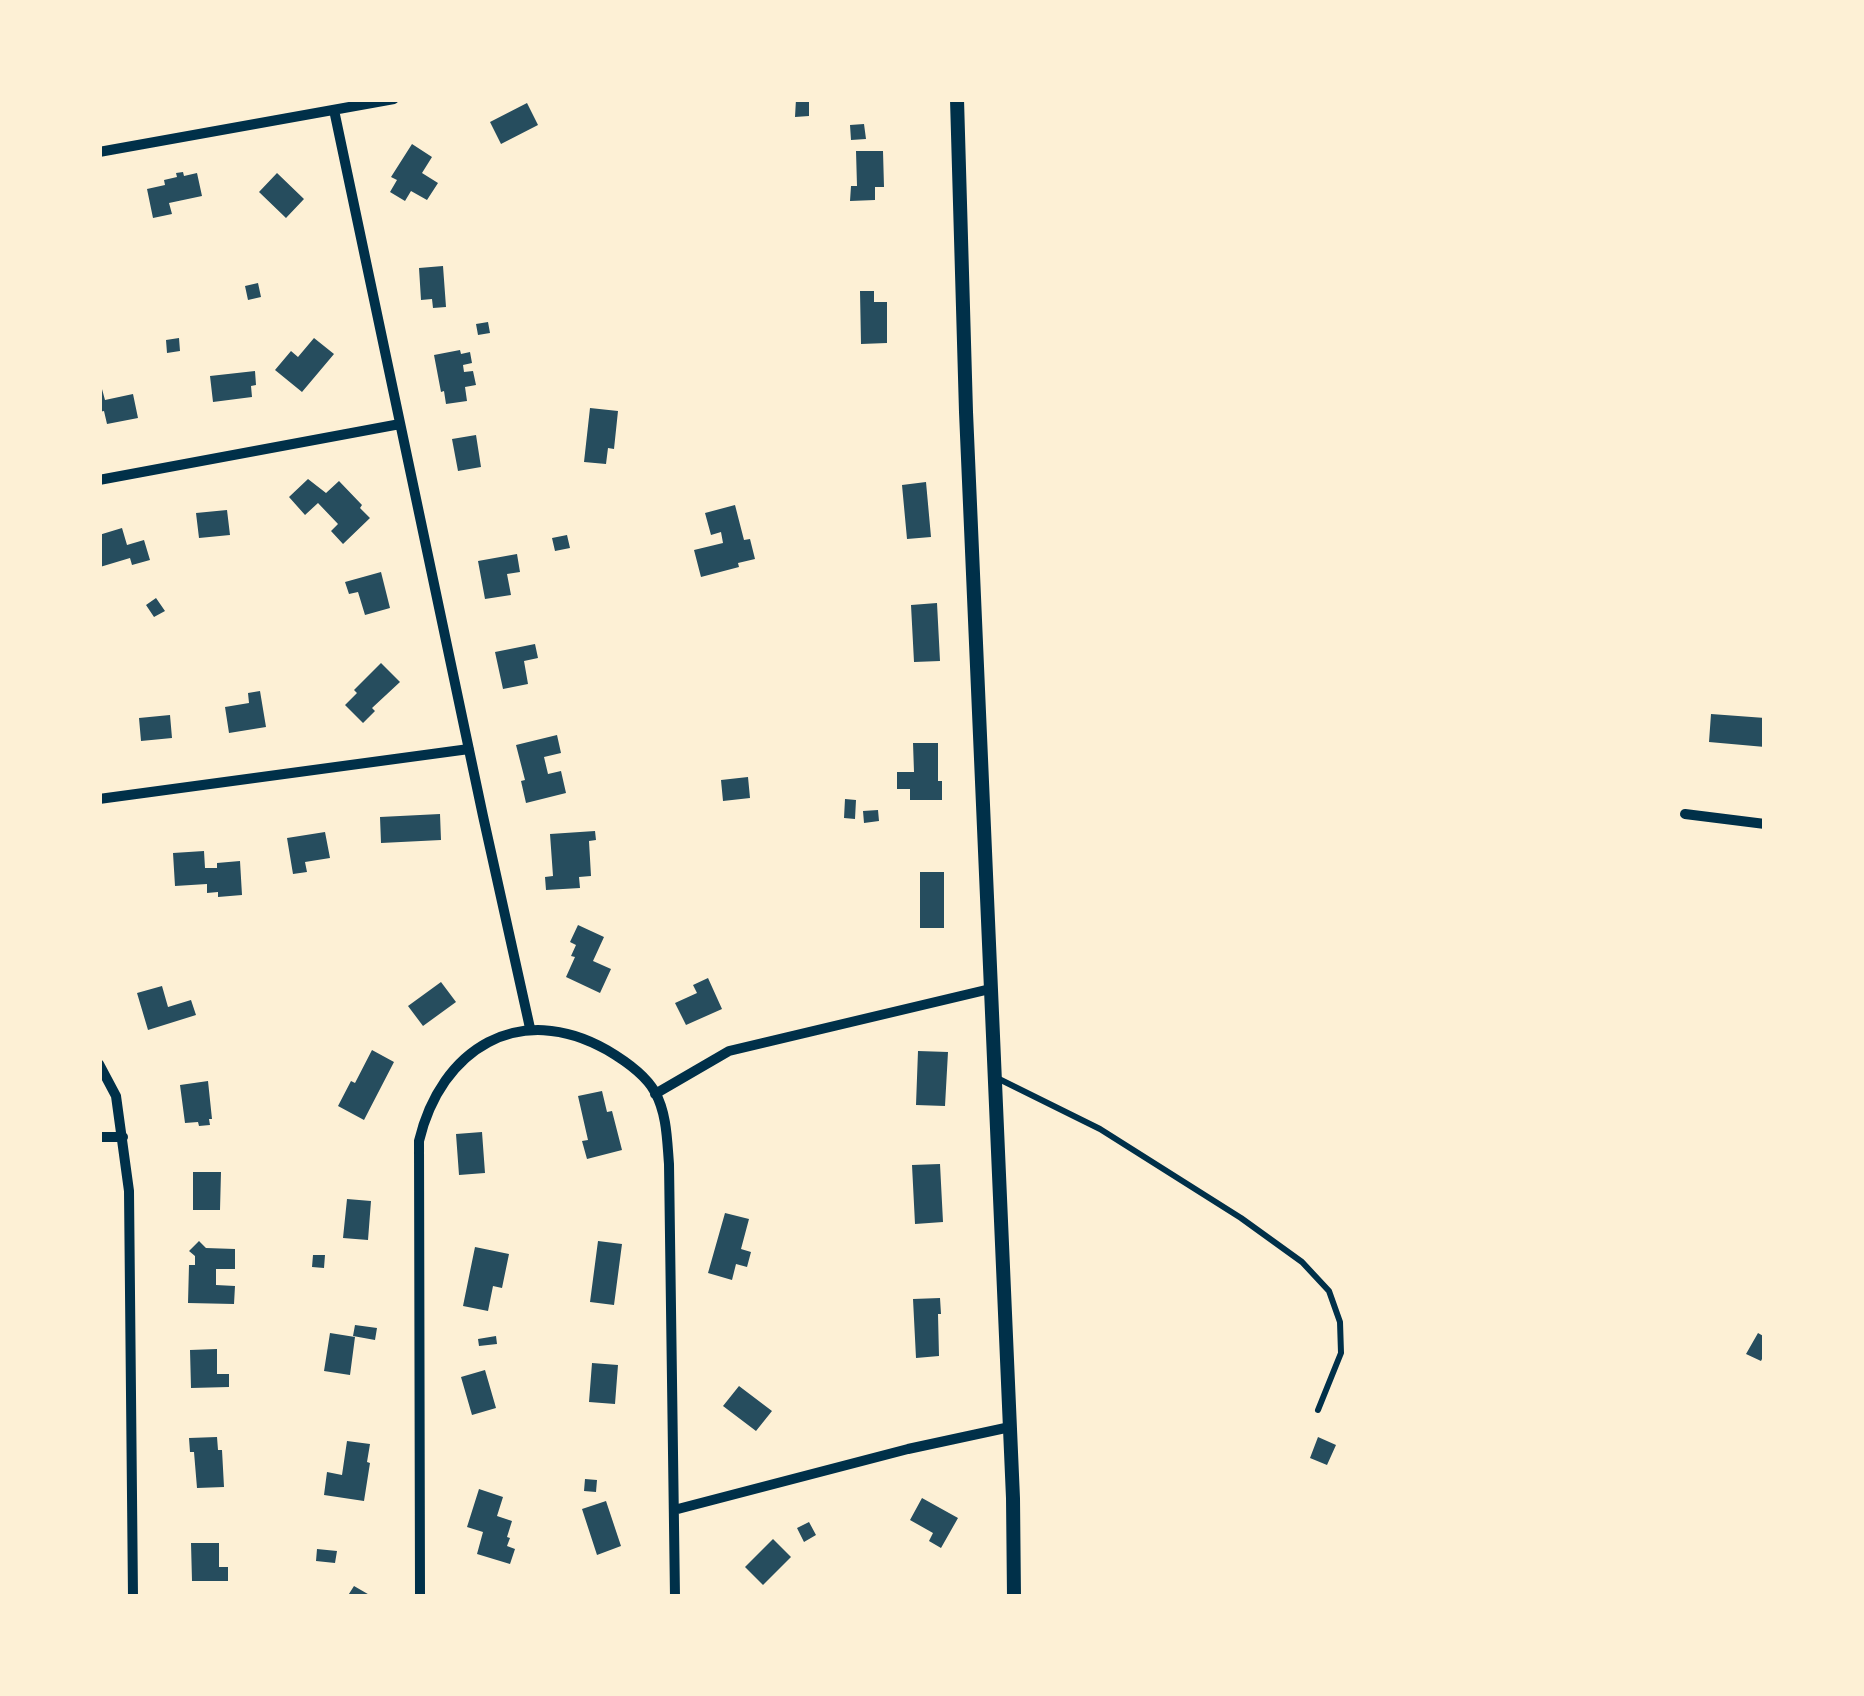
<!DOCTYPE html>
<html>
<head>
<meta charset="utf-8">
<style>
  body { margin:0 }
  #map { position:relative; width:1864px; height:1696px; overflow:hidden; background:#fdf0d5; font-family:"IBM Plex Sans",sans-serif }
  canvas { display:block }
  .frame { position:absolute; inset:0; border:102px solid #fdf0d5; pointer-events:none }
</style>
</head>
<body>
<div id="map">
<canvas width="1864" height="1696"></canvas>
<div class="frame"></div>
</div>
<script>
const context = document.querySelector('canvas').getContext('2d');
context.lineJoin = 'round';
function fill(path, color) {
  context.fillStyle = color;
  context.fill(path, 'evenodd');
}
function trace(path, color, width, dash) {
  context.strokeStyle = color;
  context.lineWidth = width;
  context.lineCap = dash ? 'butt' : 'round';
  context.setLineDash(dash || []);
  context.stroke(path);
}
const building = new Path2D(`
  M796 99H809V116L795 117Z
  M527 103 538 125 501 144 490 122Z
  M864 124 866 139 851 140 850 125Z
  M412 144 432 157 422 173 438 183 427 200 411 191 405 201 390 192 397 180 391 177Z
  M856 151H883L884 187H875V200L850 201 851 186H857Z
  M183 172 184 176 197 173 202 196 169 203 172 214 153 218 147 189 165 185 164 180 177 177 176 173Z
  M277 173 304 199 286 218 259 192Z
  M443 266 446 307 433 308 432 299 421 300 419 268Z
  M258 283 261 297 248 300 245 286Z
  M860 291H874V302H887V343L861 344Z
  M488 322 490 333 478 335 476 324Z
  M179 338 180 351 167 353 166 340Z
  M314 338 334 354 302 392 275 370 291 351 298 357Z
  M460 350 461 354 470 352 472 363 463 365 464 372 473 371 476 385 465 387 467 401 446 404 444 391 441 392 434 355Z
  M255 371 256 385 251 386 252 397 213 402 210 376Z
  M99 378 105 400 133 394 138 418 107 424 104 411 99 412Z
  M590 408 618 411 614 449 608 448 606 464 584 462Z
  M476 435 481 467 458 471 452 439Z
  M308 479 326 493 339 481 362 505 360 508 370 518 343 544 331 531 338 524 318 503 305 515 289 497Z
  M926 482 931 537 907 539 902 485Z
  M735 505 744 540 750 539 755 559 738 563 739 567 701 577 694 550 723 543 721 532 711 535 705 513Z
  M227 510 230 535 199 538 196 513Z
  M122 528 127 545 144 540 150 560 132 565 130 558 100 567 99 535Z
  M567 535 570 548 555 551 552 538Z
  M517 554 520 572 507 574 511 595 485 599 478 561Z
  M381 572 390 608 365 615 358 592 349 594 345 582Z
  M156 598 165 611 154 617 146 605Z
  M937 603 940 661 914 662 911 605Z
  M535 644 538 658 524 661 528 684 503 689 495 652Z
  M381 663 400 682 372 708 375 711 363 723 345 705 357 693 354 690Z
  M260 691 266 727 229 733 225 707 249 703 248 693Z
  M1711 714 1765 718V747L1709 742Z
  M170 715 172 738 141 741 139 718Z
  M557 735 561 753 544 757 548 774 561 771 566 793 526 803 521 781 525 780 516 745Z
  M913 743H938V781H942V800H910V789H897V772H914Z
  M748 777 750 798 723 801 721 780Z
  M845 799 856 800 855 819 844 818Z
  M878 810 879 821 864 823 863 811Z
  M440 814 441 840 381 843 380 817Z
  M595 831 596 840 589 841 591 876 579 877 580 888 546 890 545 877 553 876 550 834Z
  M325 832 330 858 305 862 307 872 293 874 287 838Z
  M204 851 205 868H217V863L240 861 242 895 218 897V892L207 893V884L175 886 173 853Z
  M920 872H944V928H920Z
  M578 925 604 937 593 961 611 969 600 993 566 977 575 957 571 956 576 945 570 942Z
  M708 978 722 1009 686 1025 675 1003 697 993 693 985Z
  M441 982 456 1002 423 1026 408 1006Z
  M162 986 168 1007 191 1000 196 1015 148 1030 137 993Z
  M372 1050 394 1062 364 1120 338 1106 351 1081 355 1083Z
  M918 1051 948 1052 945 1106 916 1105Z
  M208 1081 212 1119H209L210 1125 199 1126 198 1122 185 1123 180 1085Z
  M602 1091 607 1112 612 1111 622 1150 587 1159 582 1141 588 1140 578 1096Z
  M482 1132 485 1173 459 1175 456 1134Z
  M940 1164 943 1222 915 1224 912 1165Z
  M193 1172H221L220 1210H193Z
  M347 1199 371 1201 368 1240 343 1238Z
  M725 1213 749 1219 741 1249 751 1252 747 1267 736 1264 732 1280 708 1273Z
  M199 1241 206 1248 235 1249V1269H216V1285L235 1286 234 1304 188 1303 189 1265H195V1256L189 1251Z
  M598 1241 622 1244 614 1305 590 1302Z
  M475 1247 509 1254 502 1288 493 1286 488 1311 463 1306Z
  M313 1255H325L324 1268 312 1267Z
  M940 1298 941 1314H938L939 1356 916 1358 913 1299Z
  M355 1325 377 1328 375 1340 353 1336Z
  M330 1333 355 1337 350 1375 324 1371Z
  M1758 1333 1765 1337V1353L1761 1361 1746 1354Z
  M496 1336 497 1344 479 1346 478 1339Z
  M217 1349V1374H229V1387L191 1388 190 1350Z
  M592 1363 618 1365 615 1404 589 1402Z
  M485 1370 496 1408 472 1415 461 1377Z
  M739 1386 772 1411 756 1431 723 1406Z
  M217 1437 218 1450H222L224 1487 197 1488 194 1452H190L189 1438Z
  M1318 1437 1336 1445 1327 1465 1310 1458Z
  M347 1441 370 1444 367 1462 370 1463 364 1501 324 1495 327 1472 342 1475Z
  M585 1479 597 1480 596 1492 584 1491Z
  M479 1489 503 1497 497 1516 512 1521 507 1537 510 1538 507 1546 515 1549 510 1564 477 1554 483 1532 467 1527Z
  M922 1498 958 1518 941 1548 929 1541 933 1533 910 1520Z
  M606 1501 621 1546 597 1555 582 1509Z
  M809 1522 816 1535 804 1542 797 1528Z
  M773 1539 791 1557 763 1585 745 1567Z
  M191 1543H219V1567H228V1581H192Z
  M317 1549 337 1551 335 1563 316 1561Z
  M354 1586 373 1597H347Z`);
const service = new Path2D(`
  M997 1078 1100 1129 1241 1218 1302 1262 1329 1291 1340 1322 1341 1353 1318 1410`);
const minor = new Path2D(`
  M334 110 483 816 530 1028
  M99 152 394 99
  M99 480 400 424
  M99 799 469 749
  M1685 814 1765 824
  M99 1064 116 1096 129 1191 133 1597
  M655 1094 729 1051 990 989
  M99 1137H123
  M674 1510 908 1449 1010 1427
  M420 1597 419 1141C441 1049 519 1000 607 1050 624 1060 645 1074 655 1092 667 1114 667 1140 669 1164L675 1597`);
const tertiary = new Path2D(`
  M957 99 966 412 1013 1498 1014 1597`);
fill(building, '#264d5e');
trace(service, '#003049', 6);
trace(minor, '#003049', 10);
trace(tertiary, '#003049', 14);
</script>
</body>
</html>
